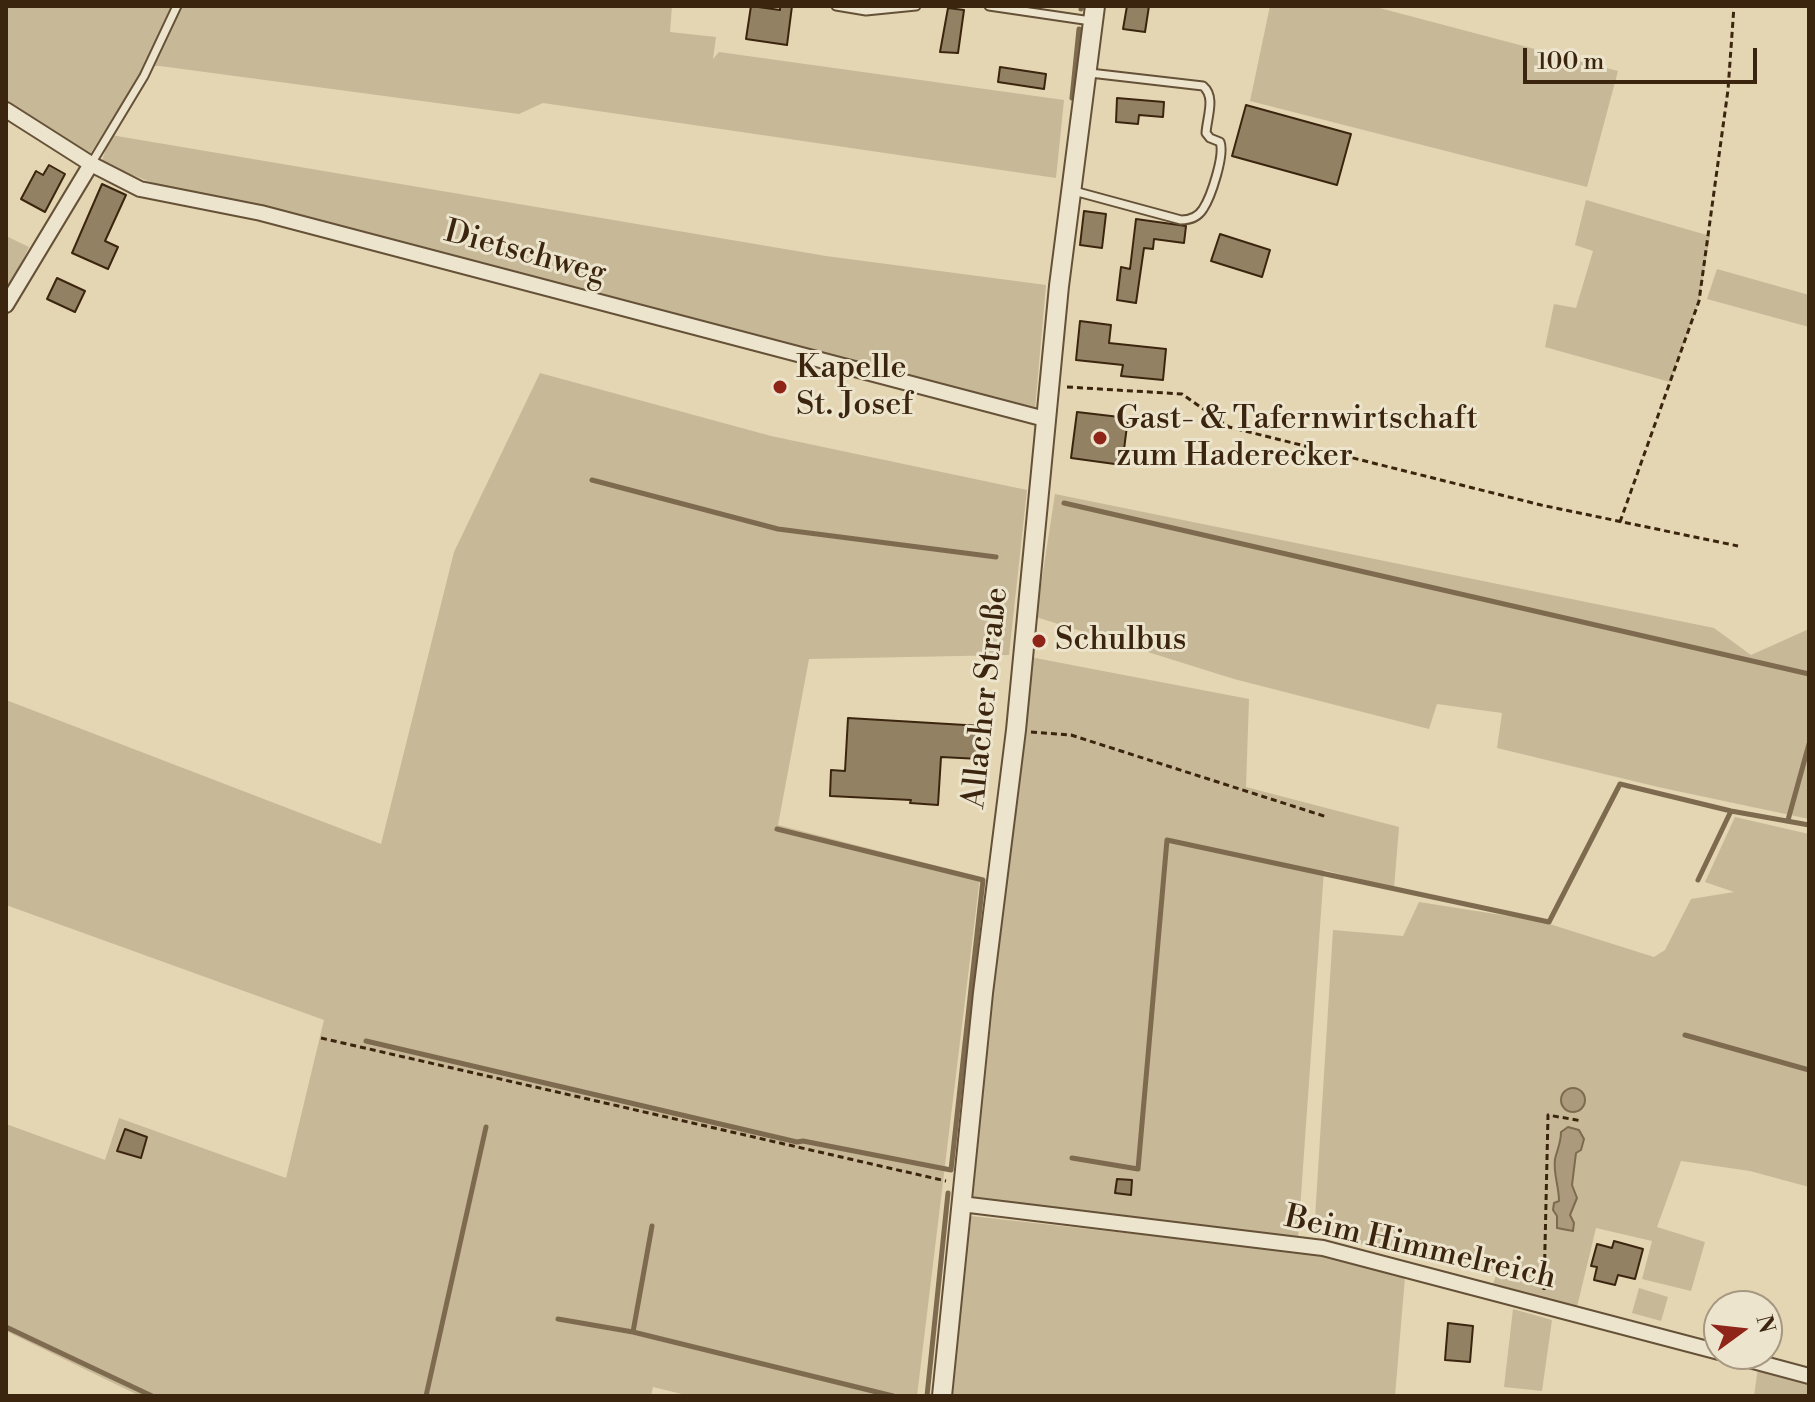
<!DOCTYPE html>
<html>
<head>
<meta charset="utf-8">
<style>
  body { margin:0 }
  #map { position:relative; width:1815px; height:1402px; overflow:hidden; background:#e4d6b3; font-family:"Libre Bodoni",serif }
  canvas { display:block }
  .frame { position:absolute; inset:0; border:8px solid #3b250e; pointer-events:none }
  .north { position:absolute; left:1703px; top:1290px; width:80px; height:80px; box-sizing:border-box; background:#ede4ce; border:2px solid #a69881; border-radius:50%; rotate:75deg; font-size:22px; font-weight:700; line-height:32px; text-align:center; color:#3b250e }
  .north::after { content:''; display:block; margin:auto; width:28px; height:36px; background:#8f2418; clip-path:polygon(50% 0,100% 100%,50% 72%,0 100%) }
  .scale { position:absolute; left:1523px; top:48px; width:234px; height:36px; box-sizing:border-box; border:4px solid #3b250e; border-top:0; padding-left:10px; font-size:24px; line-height:28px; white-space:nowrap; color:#3b250e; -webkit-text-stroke:6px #ede4ce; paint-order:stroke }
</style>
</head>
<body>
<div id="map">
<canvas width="1815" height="1402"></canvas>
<div class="frame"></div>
<div class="north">N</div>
<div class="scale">100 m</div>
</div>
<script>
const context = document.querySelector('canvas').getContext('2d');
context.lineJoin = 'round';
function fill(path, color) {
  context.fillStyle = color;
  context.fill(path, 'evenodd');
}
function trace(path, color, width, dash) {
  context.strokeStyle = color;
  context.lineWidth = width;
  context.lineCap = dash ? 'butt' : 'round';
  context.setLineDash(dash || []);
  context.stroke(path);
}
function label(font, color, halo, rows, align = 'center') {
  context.font = font + ' "Libre Bodoni",serif';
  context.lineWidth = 6;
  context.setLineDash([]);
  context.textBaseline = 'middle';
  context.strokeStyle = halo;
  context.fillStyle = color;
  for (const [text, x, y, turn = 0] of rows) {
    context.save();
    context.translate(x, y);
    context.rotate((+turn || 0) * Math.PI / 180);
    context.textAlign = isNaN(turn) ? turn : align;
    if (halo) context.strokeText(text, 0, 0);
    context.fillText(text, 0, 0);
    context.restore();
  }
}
const green = new Path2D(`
  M6 6H672L670 32 716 37 713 59 719 52 1064 100 1056 178 543 103 519 114 160 66H146L90 154 6 102Z
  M1270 6H1372L1618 71 1587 187 1250 101Z
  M111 135 826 256 1046 285 1035 409 261 208 156 184 101 163Z
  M1586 200 1710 236 1699 301 1670 382 1545 347 1554 304 1576 308 1593 251 1575 245Z
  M6 236 29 247 6 295Z
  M1717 269 1809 295V327L1707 299Z
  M540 373 771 436 1027 490 1009 655 809 659 778 825 980 877 917 1396H690L653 1387 651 1396H140L6 1331V1124L105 1160 119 1118 286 1178 324 1020 6 905V700L381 844 454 552Z
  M1055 494 1714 628 1751 655 1809 629V819L1658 787 1497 748 1502 713 1437 704 1429 729 1234 679 1036 617Z
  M1030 657 1249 699 1246 787 1399 827 1394 888 1324 870 1298 1238 973 1197 1016 730Z
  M1735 817 1809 834V1187L1750 1171 1681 1161 1657 1227 1705 1242 1691 1291 1642 1279 1652 1241 1596 1228 1576 1311 1490 1292 1497 1273 1314 1234 1333 930 1403 936 1419 902 1540 921 1654 957 1665 950 1691 899 1734 892 1705 882Z
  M971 1216 1324 1255 1405 1277 1395 1396H949Z
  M1639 1288 1668 1297 1661 1321 1632 1313Z
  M1513 1309 1552 1320 1542 1391 1504 1387Z
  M1758 1368 1809 1381V1396H1754Z`);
const water = new Path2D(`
  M1561 1100a12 12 0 1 1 24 0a12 12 0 1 1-24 0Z
  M1568 1127 1579 1130 1584 1139 1581 1150 1576 1153 1572 1185 1577 1198 1570 1215 1574 1223 1573 1231 1557 1228V1216L1553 1210 1554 1203 1559 1201C1559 1186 1553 1174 1555 1159 1557 1150 1561 1143 1561 1132Z`);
const stream = new Path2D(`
  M1081 9 1082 6
  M1072 98 1079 29
  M592 480 778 529 996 557
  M1064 503 1809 674
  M1788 820 1809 744
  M1698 880 1731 811
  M1685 1035 1809 1070
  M366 1041 797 1142 803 1141 951 1170 983 880 777 829
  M1072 1158 1138 1169 1167 840 1549 922 1620 784 1731 811 1809 825
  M558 1319 633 1332 893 1396
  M6 1327 152 1396
  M633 1332 652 1226
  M426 1396 486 1127
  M927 1396 948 1193`);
const building = new Path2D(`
  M751 6 780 10V6H792L787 45 746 39Z
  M1127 6H1149L1145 32 1123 29Z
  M948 8 964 10 958 53 940 52Z
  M1000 67 1046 74 1044 89 998 82Z
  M1117 98 1164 102 1163 117 1139 115 1138 124 1116 122Z
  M1246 105 1351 134 1337 185 1232 156Z
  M49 165 65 174 45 212 21 199 36 171 43 175Z
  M102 184 126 195 105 241 118 247 108 269 72 253Z
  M1084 211 1106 214 1102 248 1080 245Z
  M1136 219 1186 226 1184 243 1154 239 1153 249 1144 248 1136 303 1117 300 1121 267 1130 269Z
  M1220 234 1270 250 1262 277 1211 261Z
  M57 278 85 291 75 312 47 299Z
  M1080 321 1111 325 1109 343 1166 349 1163 380 1121 376 1123 365 1076 360Z
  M1077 412 1128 418 1122 465 1071 458Z
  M848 718 982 726 980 759 941 757 938 805 910 803 911 800 830 796 831 770 845 771Z
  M125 1129 147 1137 141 1158 117 1151Z
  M1117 1179 1132 1180 1131 1195 1115 1193Z
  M1614 1241 1643 1249 1635 1279 1618 1275 1615 1285 1594 1280 1597 1267 1591 1266 1597 1244 1612 1248Z
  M1448 1323 1473 1326 1470 1362 1445 1360Z`);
const path = new Path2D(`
  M1067 387 1182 394 1229 427 1541 505 1738 546
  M1620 522 1699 301 1728 90 1734 6
  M1031 732 1071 735 1327 817
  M321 1038 946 1181
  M1544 1290 1548 1115 1582 1121`);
const service = new Path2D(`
  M836 6 866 11 916 6
  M989 6 1091 21
  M91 164 144 76 177 6
  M1074 191 1181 220C1190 220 1198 217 1203 209 1211 197 1225 155 1220 142L1210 138 1206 133C1207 117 1216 97 1203 86L1090 73`);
const minor = new Path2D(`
  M6 110 91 164 140 189 261 213 1045 419
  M6 305 91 164
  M961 1204 1323 1248 1719 1352
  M1727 1354 1809 1376`);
const tertiary = new Path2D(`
  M942 1396 983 993 1016 730 1059 286 1095 6`);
const markers = [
  [780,387,8,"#8f2418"],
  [1100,438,8,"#8f2418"],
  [1039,641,8,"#8f2418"]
];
const streetNames = [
  ["Dietschweg",525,254,15],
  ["Allacher Straße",987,698,-84],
  ["Beim Himmelreich",1420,1249,13]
];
const poiNames = [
  ["Kapelle",796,369],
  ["St. Josef",796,406],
  ["Gast- & Tafernwirtschaft",1116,420],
  ["zum Haderecker",1116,457],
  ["Schulbus",1055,641]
];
fill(green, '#c7b897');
fill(water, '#ab9a7b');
trace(water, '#7e6b4f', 2);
trace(stream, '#7e6b4f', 5);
fill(building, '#938164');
trace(building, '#3b250e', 2);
trace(service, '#655137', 11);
trace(minor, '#655137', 18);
trace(tertiary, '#655137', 22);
trace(path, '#3b250e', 3, [6, 4]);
trace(service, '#ede4ce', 7);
trace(minor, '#ede4ce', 14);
trace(tertiary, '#ede4ce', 18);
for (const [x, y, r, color] of markers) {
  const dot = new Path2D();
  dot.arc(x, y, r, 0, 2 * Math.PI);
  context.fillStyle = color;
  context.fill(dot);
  trace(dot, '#ede4ce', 3);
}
label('32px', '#3b250e', '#ede4ce', streetNames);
label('32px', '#3b250e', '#ede4ce', poiNames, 'left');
</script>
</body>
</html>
